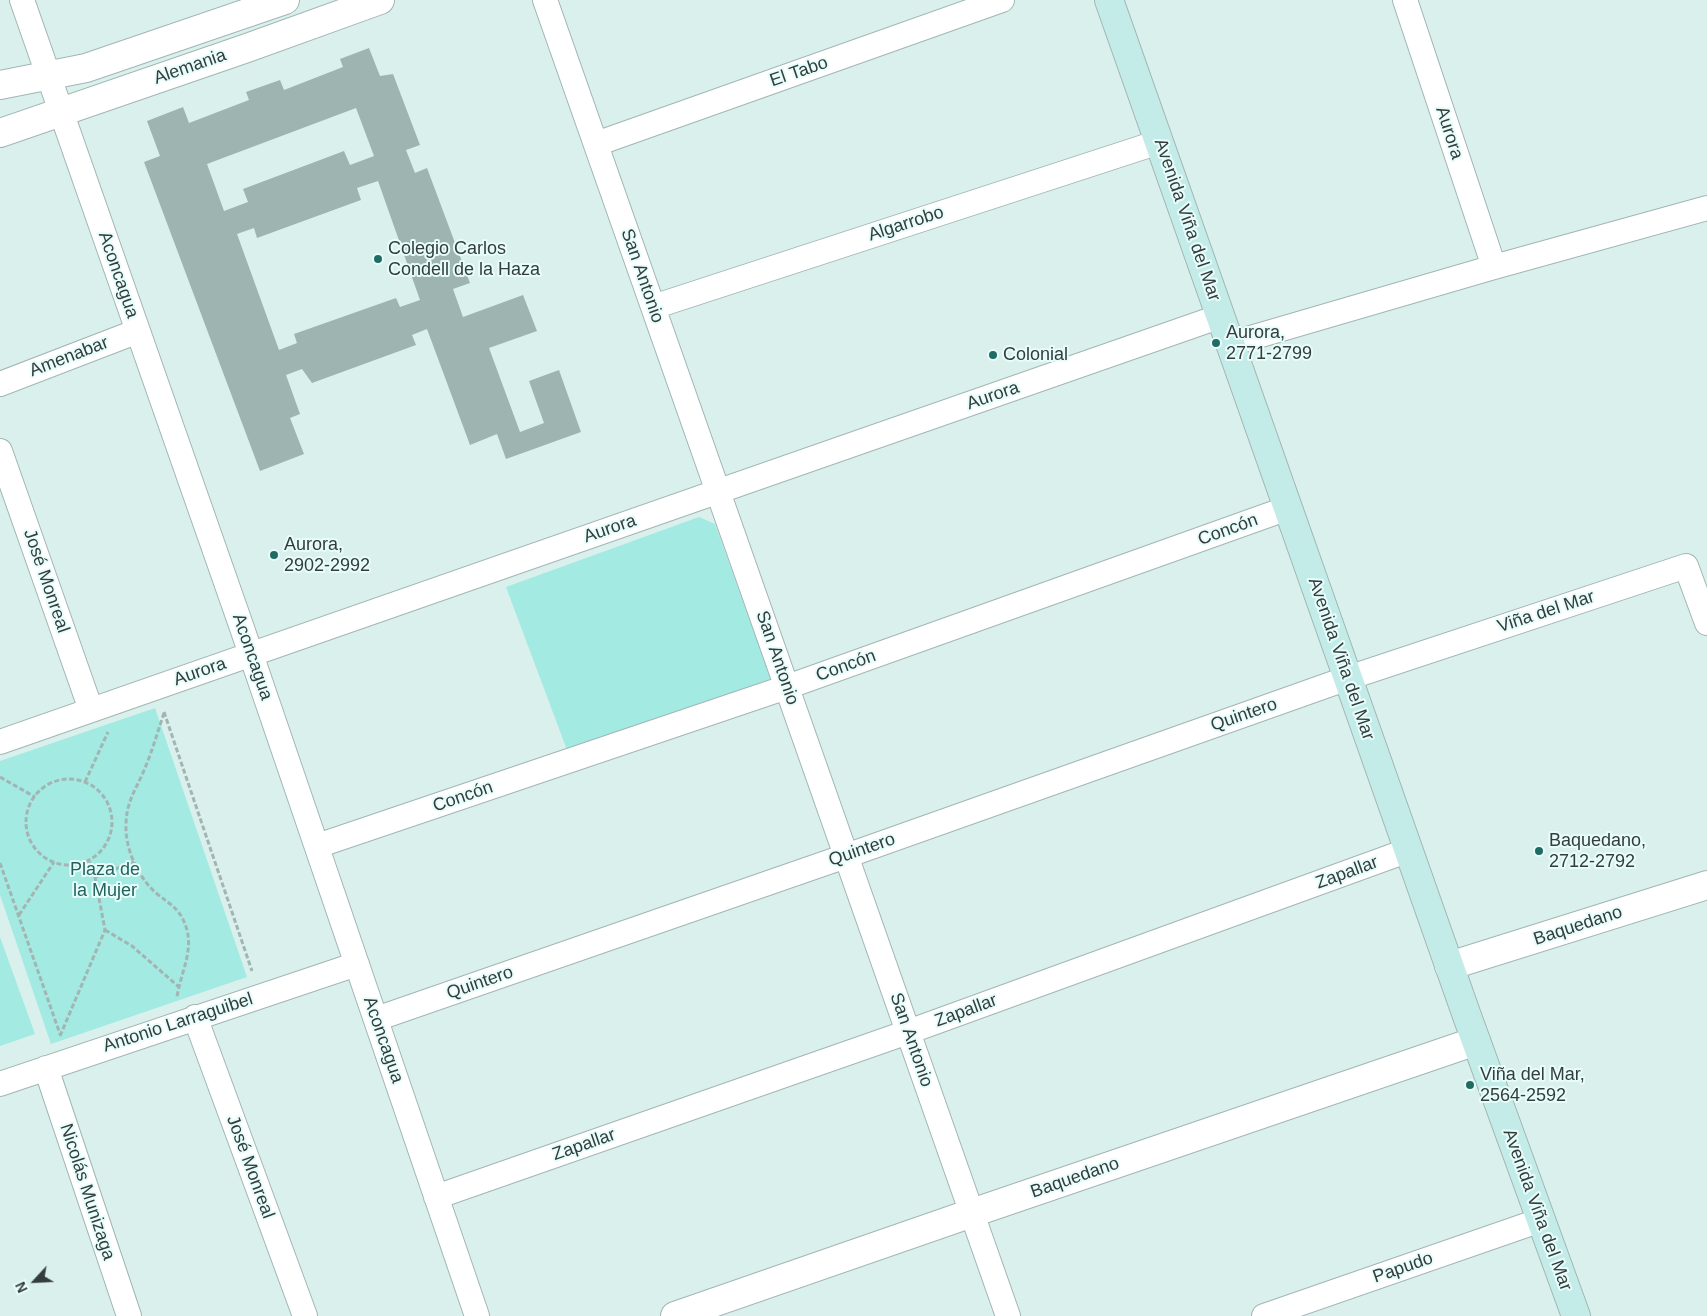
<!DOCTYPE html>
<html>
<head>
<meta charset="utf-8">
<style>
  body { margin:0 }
  #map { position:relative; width:1707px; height:1316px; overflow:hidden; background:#daf0ed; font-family:Helvetica,sans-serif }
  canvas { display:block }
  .north { position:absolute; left:10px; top:1256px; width:50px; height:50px; -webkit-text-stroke:4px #e7fdfb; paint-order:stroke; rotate:245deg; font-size:14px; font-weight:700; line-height:20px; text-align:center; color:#343d3c }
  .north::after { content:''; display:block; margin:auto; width:18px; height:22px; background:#343d3c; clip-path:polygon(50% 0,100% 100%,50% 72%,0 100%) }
</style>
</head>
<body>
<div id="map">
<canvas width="1707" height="1316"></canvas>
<div class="north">N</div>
</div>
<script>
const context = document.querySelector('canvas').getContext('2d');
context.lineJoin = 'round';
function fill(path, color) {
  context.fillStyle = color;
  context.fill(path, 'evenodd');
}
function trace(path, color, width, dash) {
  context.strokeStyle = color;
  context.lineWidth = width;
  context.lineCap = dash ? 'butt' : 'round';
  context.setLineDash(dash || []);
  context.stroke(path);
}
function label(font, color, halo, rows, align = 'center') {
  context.font = font + ' Helvetica,sans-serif';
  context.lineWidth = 4;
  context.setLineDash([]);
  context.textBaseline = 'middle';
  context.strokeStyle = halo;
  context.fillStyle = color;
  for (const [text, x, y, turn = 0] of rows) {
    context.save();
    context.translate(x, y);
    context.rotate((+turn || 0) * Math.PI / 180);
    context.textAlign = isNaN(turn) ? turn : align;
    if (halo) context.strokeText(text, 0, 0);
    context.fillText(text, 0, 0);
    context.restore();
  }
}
const green = new Path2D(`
  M699 517 715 524 771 679 567 750 506 587Z
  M155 708 247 977 51 1044 0 895V761Z
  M0 937 35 1034 0 1046Z`);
const building = new Path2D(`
  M369 48 380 76 393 74 420 145 406 150 415 173 427 168 470 283 453 289 463 317 523 295 537 331 489 348 520 432 544 423 529 381 559 370 581 432 506 459 497 434 470 445 427 329 412 335 416 345 312 383 302 369 286 375 300 414 290 418 304 454 260 471 144 162 160 156 147 121 183 107 189 123 249 100 246 92 280 80 284 90 343 67 340 59ZM356 108 374 156 350 165 344 151 243 189 248 202 224 211 207 164ZM378 181 420 300 400 307 396 298 294 334 297 343 279 350 237 234 254 228 257 238 361 200 357 188Z`);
const path = new Path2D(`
  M164 712 252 971
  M164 713C157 734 151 755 142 775 134 792 126 805 126 825 125 849 138 877 156 893 171 905 181 909 187 930 193 953 180 975 177 997
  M0 777 35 797
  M26 822a43 43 0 1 1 86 0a43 43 0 1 1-86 0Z
  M85 782 108 732
  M0 863 60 1034
  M95 877 134 862
  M19 915 54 862
  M105 930 132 946 179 987
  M60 1036 105 930 95 877 89 860`);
const minor = new Path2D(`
  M22 0 242 628 477 1316
  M545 0 1008 1316
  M1405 0 1494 267
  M596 144 1002 0
  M653 307 1159 142
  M1230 344 1494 267 1707 208
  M0 384 138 331
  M0 451 91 710
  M0 742 1221 316
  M317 846 787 687 1288 508
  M195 1017 305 1316
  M376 1019 846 856 1348 678 1686 566 1707 623
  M46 1068 129 1316
  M0 1084 357 964
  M436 1197 908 1032 1409 850
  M1264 1316 1541 1220`);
const tertiary = new Path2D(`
  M0 85 86 68 285 0
  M0 133 247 48 380 0
  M1449 966 1707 885
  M675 1316 972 1213 1476 1041`);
const secondary = new Path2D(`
  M1109 0 1467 1016 1576 1316`);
const markers = [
  [378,259,5,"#216b65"],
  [1216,343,5,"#216b65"],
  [993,355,5,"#216b65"],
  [274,555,5,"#216b65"],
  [1539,851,5,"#216b65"],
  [1470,1085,5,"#216b65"]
];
const streetNames = [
  ["Alemania",190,67,-19],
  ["El Tabo",799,72,-19],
  ["Aurora",1449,133,72],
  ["Avenida Viña del Mar",1187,220,71],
  ["Algarrobo",906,224,-18],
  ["Aconcagua",118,275,71],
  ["San Antonio",642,276,71],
  ["Amenabar",69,357,-21],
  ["Aurora",993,396,-19],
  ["Aurora",610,529,-19],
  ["Concón",1228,530,-20],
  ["José Monreal",46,581,71],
  ["Viña del Mar",1546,612,-18],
  ["Aconcagua",252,657,71],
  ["San Antonio",777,658,71],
  ["Avenida Viña del Mar",1341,659,71],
  ["Concón",846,666,-20],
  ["Aurora",200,672,-19],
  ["Quintero",1244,715,-19],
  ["Concón",463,797,-19],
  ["Quintero",862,850,-19],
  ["Zapallar",1347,873,-20],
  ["Baquedano",1578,926,-18],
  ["Quintero",480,983,-19],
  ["Zapallar",966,1011,-20],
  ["Antonio Larraguibel",178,1023,-18],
  ["Aconcagua",383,1040,71],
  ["San Antonio",911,1040,71],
  ["Zapallar",584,1145,-19],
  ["José Monreal",250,1167,70],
  ["Baquedano",1075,1178,-19],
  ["Nicolás Munizaga",87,1192,72],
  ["Avenida Viña del Mar",1537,1210,70],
  ["Papudo",1403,1268,-19]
];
const poiNames = [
  ["Colegio Carlos",388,249],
  ["Condell de la Haza",388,270],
  ["Aurora,",1226,333],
  ["2771-2799",1226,354],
  ["Colonial",1003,355],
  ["Aurora,",284,545],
  ["2902-2992",284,566],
  ["Baquedano,",1549,841],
  ["2712-2792",1549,862],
  ["Viña del Mar,",1480,1075],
  ["2564-2592",1480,1096]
];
const parkNames = [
  ["Plaza de",105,870],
  ["la Mujer",105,891]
];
fill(green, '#a2eae2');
fill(building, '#9eb4b1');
trace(minor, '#a1b6b4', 26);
trace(tertiary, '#a1b6b4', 30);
trace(secondary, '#a1b6b4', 30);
trace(path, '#a3b5b3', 3, [5, 2.5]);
trace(minor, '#fff', 24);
trace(tertiary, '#fff', 28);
trace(secondary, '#c3ece9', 28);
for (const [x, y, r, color] of markers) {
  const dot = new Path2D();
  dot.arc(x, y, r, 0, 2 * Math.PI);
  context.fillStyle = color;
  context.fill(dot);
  trace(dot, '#e7fdfb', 2);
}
label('18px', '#343d3c', '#e7fdfb', streetNames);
label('18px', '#343d3c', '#e7fdfb', poiNames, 'left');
label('18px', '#24625d', '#e7fdfb', parkNames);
</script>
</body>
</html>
